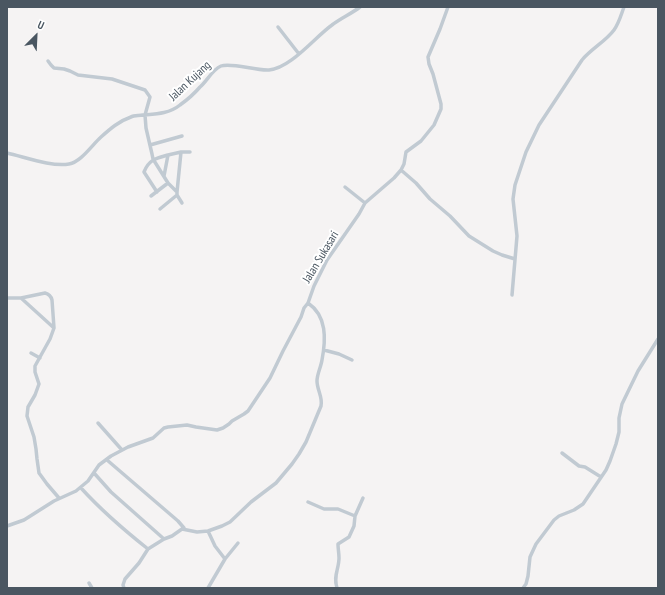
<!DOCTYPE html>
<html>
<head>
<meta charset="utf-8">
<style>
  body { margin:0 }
  #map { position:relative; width:665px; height:595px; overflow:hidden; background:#f5f3f3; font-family:"PT Sans Narrow",sans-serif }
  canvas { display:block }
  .frame { position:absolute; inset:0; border:8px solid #4a5661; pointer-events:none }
  .north { position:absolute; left:16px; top:16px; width:40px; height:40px; -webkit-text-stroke:3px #fff; paint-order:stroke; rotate:24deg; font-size:11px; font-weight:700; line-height:16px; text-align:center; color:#4a5661 }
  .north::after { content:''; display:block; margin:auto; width:14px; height:18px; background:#4a5661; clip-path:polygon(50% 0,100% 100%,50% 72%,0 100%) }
</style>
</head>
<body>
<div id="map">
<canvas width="665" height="595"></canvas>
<div class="frame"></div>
<div class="north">U</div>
</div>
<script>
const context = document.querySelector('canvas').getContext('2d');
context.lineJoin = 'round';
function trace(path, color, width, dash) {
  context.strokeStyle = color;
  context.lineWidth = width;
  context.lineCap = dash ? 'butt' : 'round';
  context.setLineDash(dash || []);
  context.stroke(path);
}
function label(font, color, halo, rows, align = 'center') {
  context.font = font + ' "PT Sans Narrow",sans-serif';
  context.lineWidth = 4;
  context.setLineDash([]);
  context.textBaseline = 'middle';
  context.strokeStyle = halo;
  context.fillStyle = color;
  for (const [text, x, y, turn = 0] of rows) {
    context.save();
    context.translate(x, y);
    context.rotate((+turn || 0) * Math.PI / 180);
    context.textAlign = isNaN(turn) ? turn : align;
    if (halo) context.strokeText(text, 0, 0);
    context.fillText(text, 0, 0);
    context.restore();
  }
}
const street = new Path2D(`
  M278 27 299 54
  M48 61 51 65 54 68 64 69 70 71 78 75 112 79 145 90 150 97 145 115 146 128 152 154 153 159 168 183 177 192V195L182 203
  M150 145 182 136
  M7 153C25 157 51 167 69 164 81 162 92 145 101 137 110 129 119 121 131 117 134 115 139 116 143 115 155 114 169 114 180 105 187 100 194 94 200 87 207 81 212 70 221 66 231 62 256 71 269 70 291 68 315 37 332 25 341 18 351 14 360 7
  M168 155 181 152H190
  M401 170 416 183 430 199 450 216 469 236 493 251 502 255 515 259
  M345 187 365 203
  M157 192 144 172C149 159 157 158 168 155L164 176
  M177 192 181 152
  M151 196 168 183
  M160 209 177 195
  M512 295 517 236 513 199 515 185 526 152 539 125 582 60C591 49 606 41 614 30 619 23 621 15 624 7
  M7 298H21L45 293C49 294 51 296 52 300L54 328 50 339 35 366V372L39 384 35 395 28 407 27 416 34 437 36 449 37 459 39 473 47 484 59 498
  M21 298 54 328
  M324 350 339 354 352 360
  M31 353 40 358
  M98 423 122 450
  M562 453 579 466 585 467 601 477
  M107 460 178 521 184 528
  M94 473 111 492 164 539
  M81 488C101 510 124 530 148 549
  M308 502 324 509H338L355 516
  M7 526 24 520 54 501 76 491 88 481 99 465 111 456 128 447 153 438 164 428 168 427 187 425 196 427 217 430 223 428 229 424 232 421 244 414 248 411 270 378 283 351 301 317 304 308 308 303
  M208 531 215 546 225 559
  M89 583 92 588
  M124 588 123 585 125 579 139 563 148 549 164 539 172 536 182 529 197 532 208 531 222 526 230 522 251 502 276 483 292 464 299 454 306 442 321 406C323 397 317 390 317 381 317 374 321 367 322 360 326 339 327 316 308 303L314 286 327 260 359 214 365 203 394 178 401 170 404 164 406 152 421 141 434 125 441 109V104L433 74 429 64 428 57 440 29 448 7
  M208 588 225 559 238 543
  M337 588C333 576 339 569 339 558 339 553 338 549 338 544L349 537 354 526 355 516 363 498
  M523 588 526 584 528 576 530 557 536 544 554 520 559 516 574 510 583 504 606 470 610 461 616 444 619 432V418L622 404 638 371 658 339`);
const streetNames = [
  ["Jalan Kujang",190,81,-43],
  ["Jalan Sukasari",321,257,-59]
];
trace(street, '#c1cad2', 3.5);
label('12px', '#4a5661', '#fff', streetNames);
</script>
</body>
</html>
